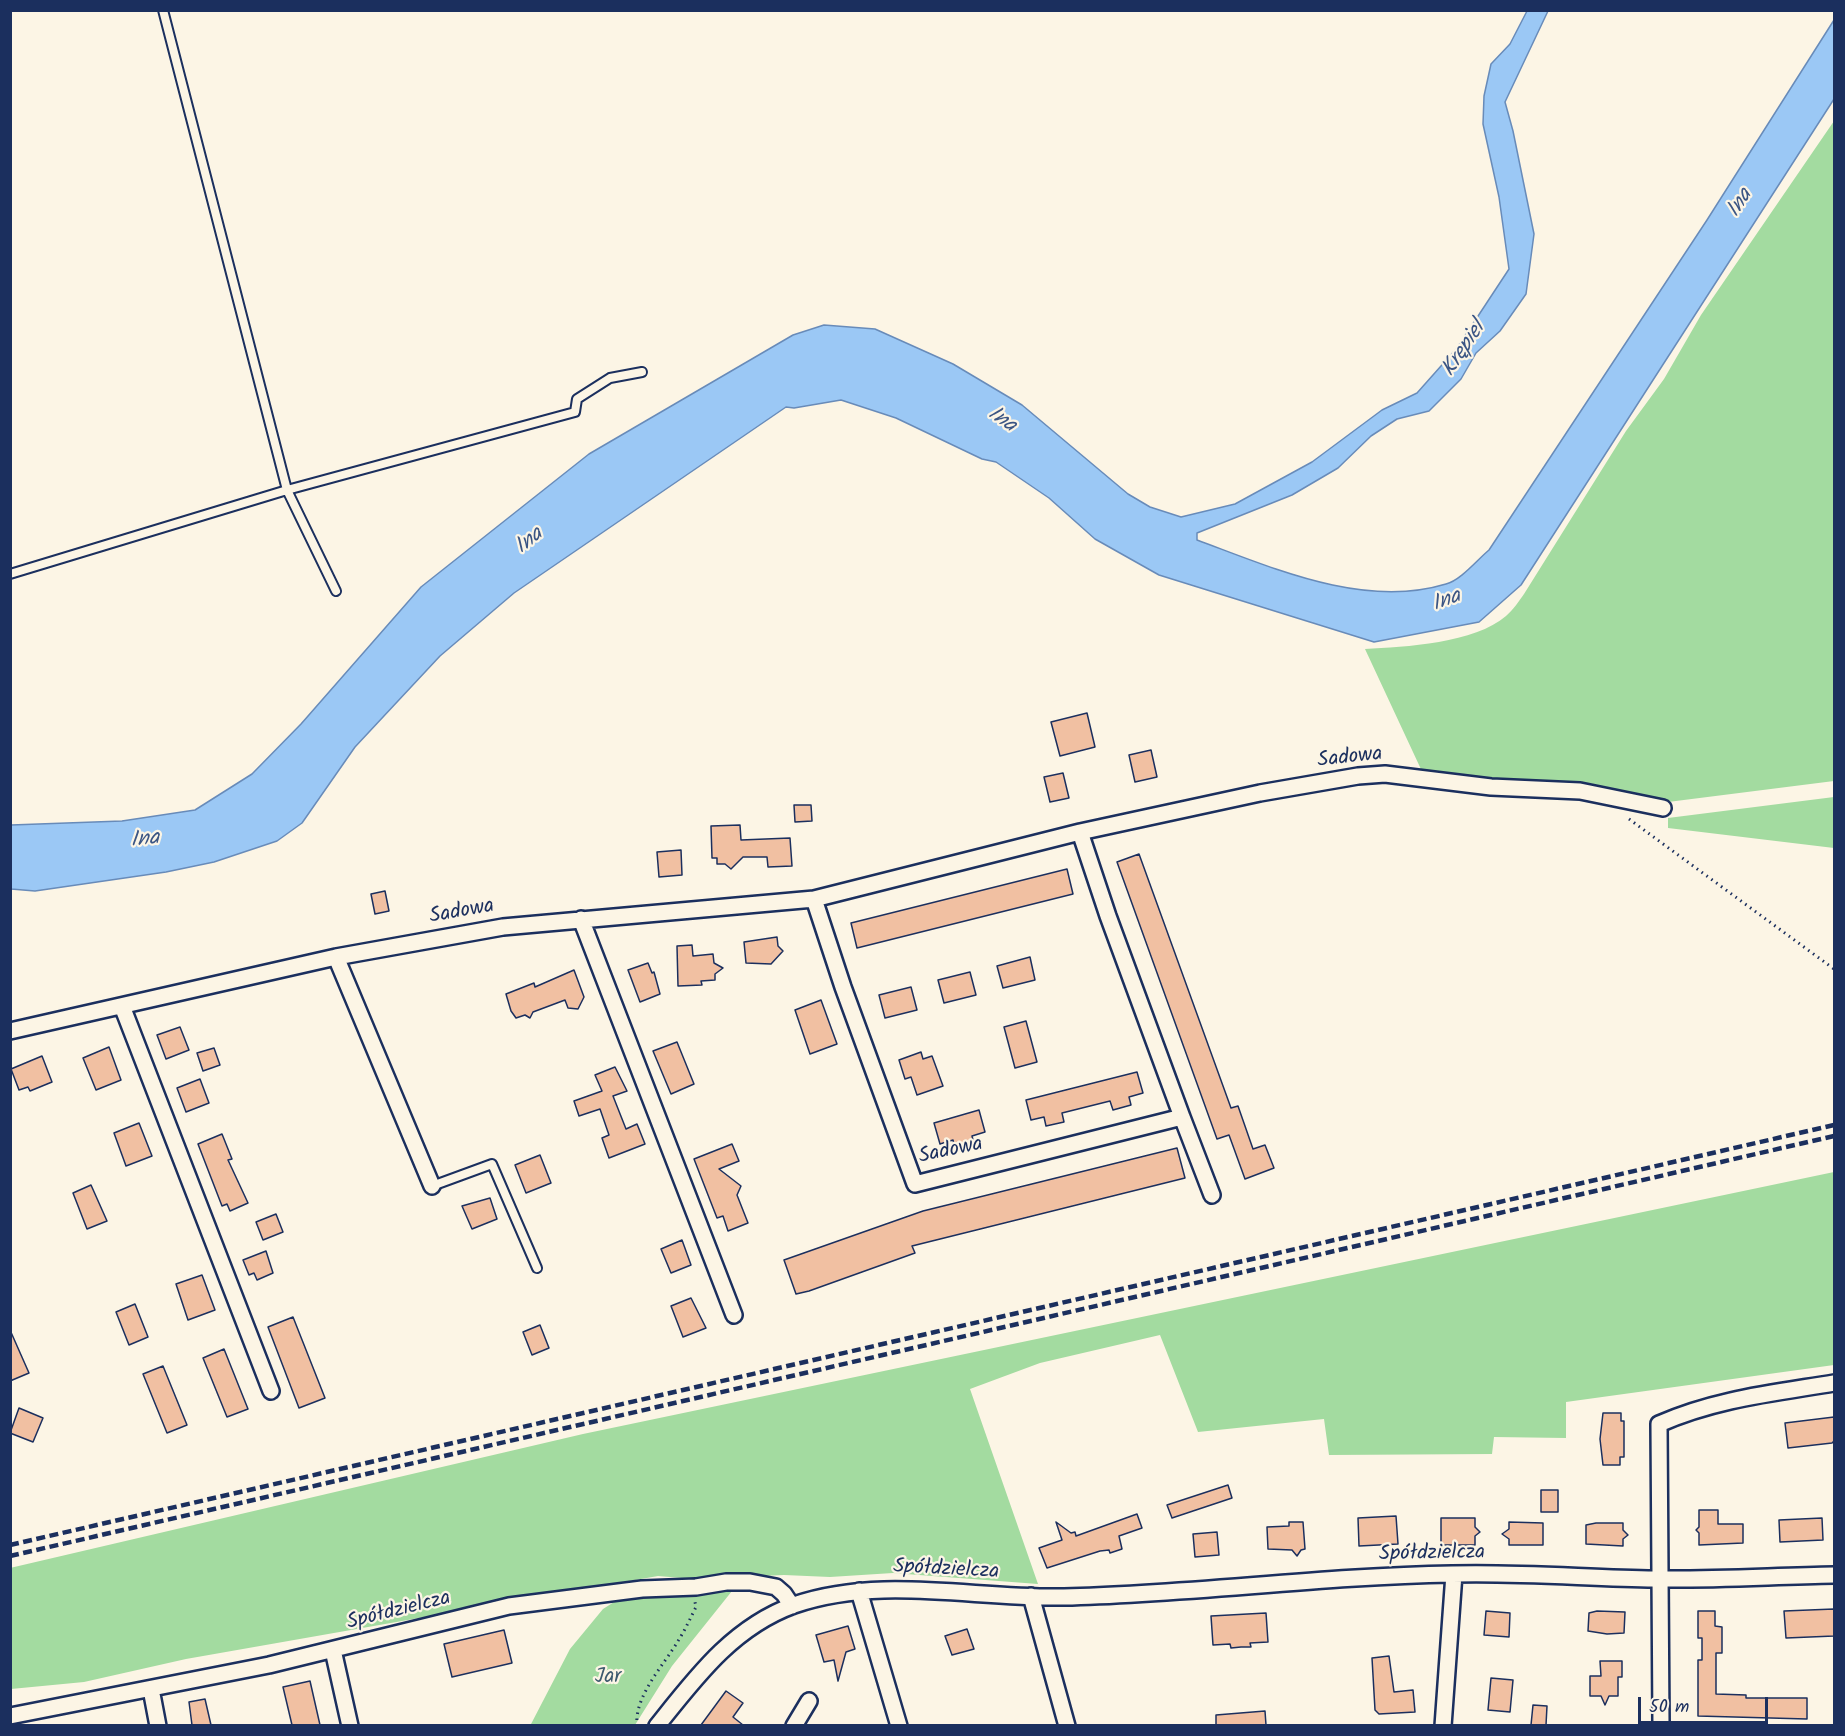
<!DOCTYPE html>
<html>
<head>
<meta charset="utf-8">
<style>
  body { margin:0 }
  #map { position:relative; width:1845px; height:1736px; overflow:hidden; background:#fcf5e5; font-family:Kalam,sans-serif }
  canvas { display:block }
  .frame { position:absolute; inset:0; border:12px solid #1b2f5e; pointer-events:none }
  .scale { position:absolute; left:1638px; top:1697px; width:130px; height:27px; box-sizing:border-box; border:3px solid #1b2f5e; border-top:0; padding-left:8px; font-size:18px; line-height:21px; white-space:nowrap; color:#1b2f5e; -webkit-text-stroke:4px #fcf5e5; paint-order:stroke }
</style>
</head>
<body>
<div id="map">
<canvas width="1845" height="1736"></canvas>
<div class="frame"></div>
<div class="scale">50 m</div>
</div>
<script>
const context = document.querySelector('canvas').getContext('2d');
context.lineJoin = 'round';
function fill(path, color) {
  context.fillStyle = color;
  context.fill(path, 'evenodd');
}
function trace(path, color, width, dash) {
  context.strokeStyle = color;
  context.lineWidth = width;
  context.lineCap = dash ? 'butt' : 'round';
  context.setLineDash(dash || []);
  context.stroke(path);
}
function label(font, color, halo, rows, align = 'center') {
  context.font = font + ' Kalam,sans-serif';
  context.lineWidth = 4.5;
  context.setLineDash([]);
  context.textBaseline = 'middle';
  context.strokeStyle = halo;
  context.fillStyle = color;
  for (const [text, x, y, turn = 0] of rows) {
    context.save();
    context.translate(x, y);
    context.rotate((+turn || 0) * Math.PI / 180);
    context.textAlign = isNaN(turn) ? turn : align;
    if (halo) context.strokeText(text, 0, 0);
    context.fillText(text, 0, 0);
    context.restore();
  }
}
const green = new Path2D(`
  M1834 121V781L1668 802 1583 786 1426 780 1365 649C1405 647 1475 643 1506 616 1513 610 1519 601 1524 594L1626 431 1664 379 1701 315Z
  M1834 797V848L1668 828V818Z
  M1834 1172V1365L1566 1402V1438L1494 1437 1492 1454 1329 1455 1324 1419 1198 1432 1160 1335 1040 1363 970 1389 1038 1584 893 1573 830 1577 784 1575 694 1579 658 1576 186 1659 84 1682 11 1689 10 1568 583 1434Z
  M732 1591 672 1666 635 1725 530 1726 570 1649 603 1609 622 1597Z`);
const water = new Path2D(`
  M1527 11H1548L1505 102 1513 131 1534 234 1526 294 1500 331 1476 353 1461 379 1429 411 1397 419 1371 436 1338 468 1292 495 1197 533V540C1273 568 1364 609 1446 584 1461 580 1477 560 1489 550L1707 220 1834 20V99L1521 585 1479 622 1374 642 1159 575 1095 539 1049 498 996 462 982 459 896 418 841 400 794 408 786 407 514 593 440 656 355 747 302 823 277 841 214 862 166 872 35 891 11 889V825L122 821 195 810 252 774 301 724 421 587 589 454 793 335 824 325 875 329 953 364 1022 405 1128 494 1150 507 1181 517 1235 504 1312 462 1382 410 1417 393 1457 348 1509 269 1499 197 1483 124 1484 96 1491 64 1510 44Z`);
const building = new Path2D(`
  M1087 713 1095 747 1060 756 1051 722Z
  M1151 750 1157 777 1135 782 1129 755Z
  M1063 773 1069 798 1050 802 1044 777Z
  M794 805H811L812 821 795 822Z
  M740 825 741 840 790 838 792 866 768 867 767 857H743L731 869 725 864H717V858H712L711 826Z
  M681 850 682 875 659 877 657 852Z
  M1139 854 1231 1108 1238 1106 1253 1149 1265 1145 1274 1168 1245 1179 1229 1135 1217 1139 1117 862Z
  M1067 869 1073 894 857 948 851 923Z
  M385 891 389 911 375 914 371 894Z
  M777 937 778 946 783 951 771 964 746 963 744 942Z
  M692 945 693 956 713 954 714 963 723 968 715 974V980L701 981 702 985 678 986 677 946Z
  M1030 957 1035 980 1003 988 997 966Z
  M648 963 652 973 654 972 660 994 640 1002 628 970Z
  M574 970 584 997 578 1009 568 1008 565 1000 533 1012 530 1018 525 1015 516 1018 511 1011 506 994 534 983 535 987Z
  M970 972 976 995 944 1003 938 980Z
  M911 987 917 1010 885 1018 879 995Z
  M821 1000 837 1044 810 1054 795 1010Z
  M1026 1021 1037 1062 1015 1068 1004 1027Z
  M180 1027 189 1050 166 1059 157 1035Z
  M677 1042 694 1084 671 1094 653 1051Z
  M109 1047 121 1080 96 1090 83 1058Z
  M214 1048 220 1065 203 1071 197 1053Z
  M921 1052 923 1059 932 1056 943 1086 917 1095 911 1077 905 1079 899 1060Z
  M42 1056 52 1082 30 1091 28 1087 19 1090 11 1069Z
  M615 1067 627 1091 613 1096 626 1129 637 1124 645 1144 609 1158 602 1138 609 1135 600 1109 579 1116 574 1101 602 1091 595 1075Z
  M1137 1072 1143 1093 1129 1097 1131 1105 1113 1110 1110 1101 1062 1113 1064 1122 1046 1126 1044 1117 1031 1120 1026 1100Z
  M200 1079 209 1103 186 1112 177 1088Z
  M979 1110 985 1132 972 1136 974 1144 955 1149 953 1140 940 1144 934 1123Z
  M139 1123 152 1156 126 1166 114 1133Z
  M222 1134 232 1159 228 1160 248 1203 230 1211 227 1204 222 1206 198 1144Z
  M732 1144 739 1161 719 1169 741 1186 737 1195 748 1223 728 1231 723 1216 717 1218 694 1159Z
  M1177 1148 1185 1178 912 1246 915 1253 809 1291 796 1294 784 1260 923 1211Z
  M540 1155 551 1183 526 1193 515 1165Z
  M91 1185 107 1221 87 1229 73 1193Z
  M490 1198 497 1219 472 1229 462 1206Z
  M276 1214 283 1232 263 1240 256 1222Z
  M682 1240 691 1265 671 1273 661 1249Z
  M266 1251 273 1273 257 1280 254 1273 249 1275 243 1260Z
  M202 1275 215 1310 188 1320 176 1284Z
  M691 1298 706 1328 683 1337 671 1306Z
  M135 1304 148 1337 129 1345 116 1312Z
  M293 1317 325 1398 299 1408 268 1327Z
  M540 1325 549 1348 532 1355 523 1332Z
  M10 1330 29 1373 10 1381Z
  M224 1349 248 1409 227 1417 203 1358Z
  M163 1366 187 1425 167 1433 143 1374Z
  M19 1408 43 1418 33 1442 10 1433Z
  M1603 1413H1621V1421H1624V1457H1620V1465H1603L1600 1439Z
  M1834 1417V1441L1832 1443 1788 1448 1785 1423Z
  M1228 1485 1232 1498 1172 1518 1167 1505Z
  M1541 1490H1558V1512H1541Z
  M1699 1510H1718V1524H1743V1543L1699 1545V1533L1696 1530 1699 1527Z
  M1137 1514 1142 1528 1119 1536 1122 1549 1110 1553 1109 1550 1100 1551 1047 1568 1039 1548 1062 1540 1056 1522 1071 1533 1075 1532 1076 1536Z
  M1396 1516 1398 1544 1359 1546 1358 1518Z
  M1441 1518H1475V1527L1480 1532 1475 1536V1545H1441Z
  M1822 1518 1823 1540 1780 1542 1779 1520Z
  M1289 1522H1303L1305 1549 1301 1550 1297 1556 1292 1550 1268 1549 1267 1527 1289 1526Z
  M1509 1522 1543 1523V1545H1509V1539L1502 1534 1509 1529Z
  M1596 1523H1623V1530L1628 1535 1623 1539V1546L1586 1544V1525Z
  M1217 1532 1219 1555 1195 1557 1193 1534Z
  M1834 1609V1636L1786 1638 1784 1611Z
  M1486 1611 1510 1613 1509 1637 1484 1635Z
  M1597 1611 1625 1612 1624 1633 1607 1634 1588 1631 1589 1613Z
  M1698 1611H1715V1626L1722 1627V1653H1716V1694L1746 1695V1698H1807V1719L1698 1716V1660H1702V1638H1698Z
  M1266 1613 1268 1642 1250 1643 1251 1647H1241L1231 1648 1230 1644 1213 1645 1211 1616Z
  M848 1626 855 1649 846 1652 838 1681 834 1660 824 1662 816 1635Z
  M967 1629 974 1649 952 1655 945 1636Z
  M504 1630 512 1663 452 1677 444 1644Z
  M1389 1656 1394 1692 1413 1690 1415 1712 1379 1714 1375 1710 1372 1658Z
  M1600 1661H1622V1677H1618V1696H1609L1605 1705 1601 1696H1590V1676H1601Z
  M1491 1678 1513 1680 1510 1712 1488 1710Z
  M310 1681 320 1725H292L283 1687Z
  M726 1691 743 1703 733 1717 743 1725H701Z
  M205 1699 211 1725H192L189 1702Z
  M1533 1705 1547 1706 1546 1725H1531Z
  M1265 1711 1266 1725H1216V1715Z`);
const path = new Path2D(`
  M1629 819 1834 969
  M637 1726C634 1696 664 1665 678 1641 685 1630 690 1619 696 1607L695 1602`);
const lane = new Path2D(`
  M163 10 287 490 336 591
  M10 574 287 490 575 412 577 399 610 378 642 372
  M432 1186 492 1164 537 1268`);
const street = new Path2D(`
  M1080 832 1108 916 1182 1117
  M814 899 843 987 915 1184 1182 1117 1212 1195
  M581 919 734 1315
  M336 957 432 1186
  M122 1006 271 1391
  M10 1031 336 957 503 927 814 899 1080 832 1260 793 1358 776 1385 774 1491 787 1580 791 1663 808
  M859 1591 899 1726
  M1031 1596 1067 1726
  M333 1650 350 1726
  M151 1689 158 1726
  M10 1716 269 1665 509 1606 642 1589 696 1587 726 1582H750L776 1587 784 1594 792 1606
  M657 1726C696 1677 733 1627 794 1605 882 1575 973 1599 1064 1597 1193 1594 1322 1576 1452 1574 1520 1572 1588 1578 1655 1579 1715 1580 1775 1576 1834 1575
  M794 1726 809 1701
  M1443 1726 1454 1574
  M1661 1726 1659 1424C1715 1399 1774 1393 1834 1383`);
const rail = new Path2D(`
  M10 1545 1834 1125
  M10 1556 1834 1136`);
const streetNames = [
  ["Sadowa",1350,759,-6],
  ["Sadowa",462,913,-10],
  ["Sadowa",951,1152,-12],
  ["Spółdzielcza",1432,1555,-1],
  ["Spółdzielcza",946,1571,3],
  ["Spółdzielcza",399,1612,-14]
];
const parkNames = [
  ["Jar",608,1678]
];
const waterNames = [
  ["Ina",1741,204,-57],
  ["Krępiel",1465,350,-56],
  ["Ina",1001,421,35],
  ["Ina",530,542,-39],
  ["Ina",1447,602,-20],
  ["Ina",145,841,-6]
];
fill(green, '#a3dba0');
fill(water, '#9bc8f5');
trace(water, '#688bb9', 1.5);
fill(building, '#f1c0a2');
trace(building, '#1b2f5e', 1.5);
trace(lane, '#1b2f5e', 12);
trace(street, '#1b2f5e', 20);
trace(path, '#1b2f5e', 3, [1.5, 4.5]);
trace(lane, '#fcf5e5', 8);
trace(street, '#fcf5e5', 15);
trace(rail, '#1b2f5e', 4.5, [9, 4.5]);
label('21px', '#1b2f5e', '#fcf5e5', streetNames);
label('21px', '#3d5a6e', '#fcf5e5', parkNames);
label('italic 22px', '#3b5584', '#fcf5e5', waterNames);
</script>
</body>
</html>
